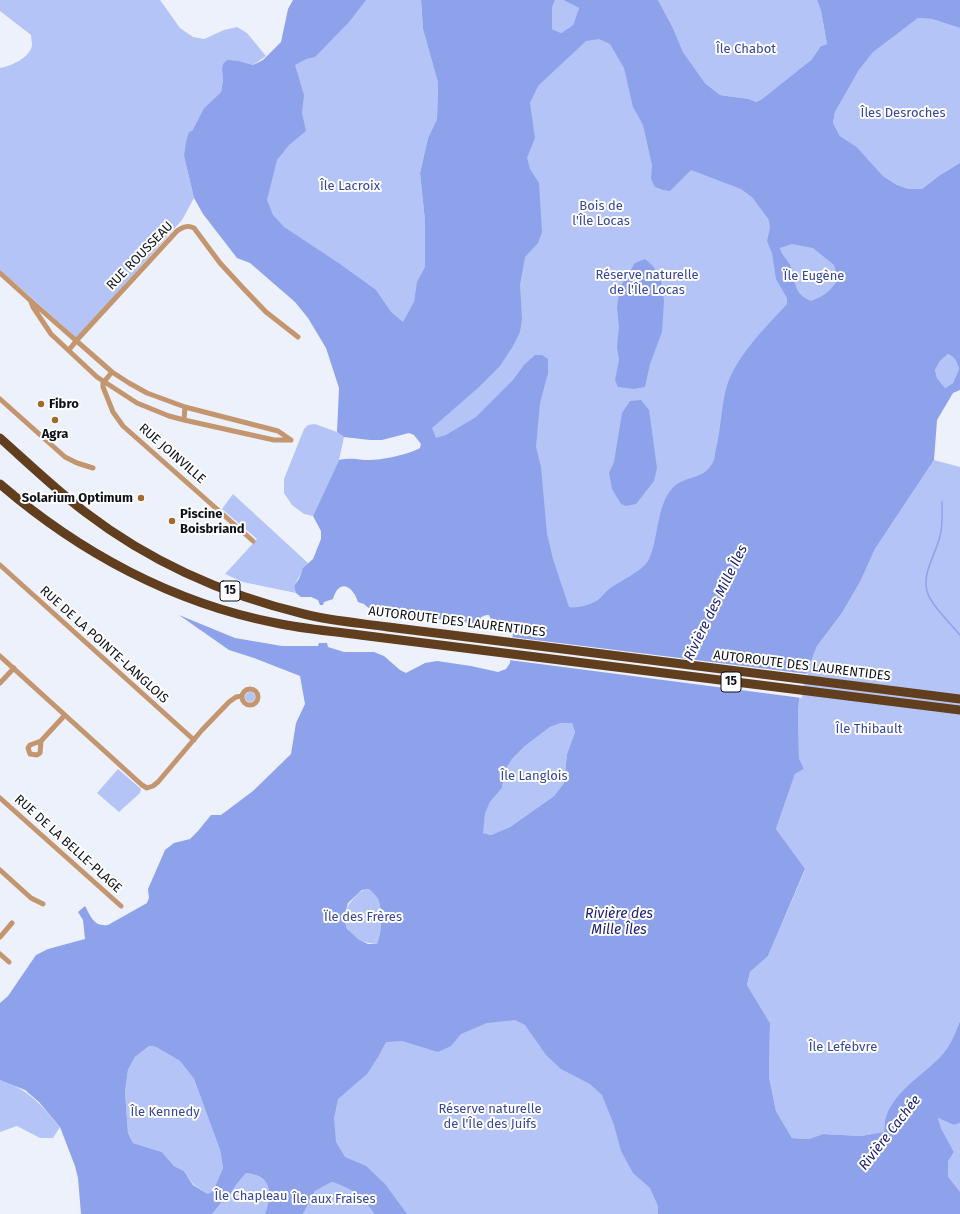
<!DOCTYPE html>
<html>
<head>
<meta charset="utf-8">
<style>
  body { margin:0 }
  canvas { display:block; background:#edf1fc }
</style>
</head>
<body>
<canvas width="960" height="1214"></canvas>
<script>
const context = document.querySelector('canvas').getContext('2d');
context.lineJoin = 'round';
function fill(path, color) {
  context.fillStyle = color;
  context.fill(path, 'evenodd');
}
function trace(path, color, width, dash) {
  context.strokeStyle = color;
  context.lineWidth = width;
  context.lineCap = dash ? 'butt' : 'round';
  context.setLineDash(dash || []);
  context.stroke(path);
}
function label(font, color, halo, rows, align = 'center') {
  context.font = font + ' "Fira Sans",sans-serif';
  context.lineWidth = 4;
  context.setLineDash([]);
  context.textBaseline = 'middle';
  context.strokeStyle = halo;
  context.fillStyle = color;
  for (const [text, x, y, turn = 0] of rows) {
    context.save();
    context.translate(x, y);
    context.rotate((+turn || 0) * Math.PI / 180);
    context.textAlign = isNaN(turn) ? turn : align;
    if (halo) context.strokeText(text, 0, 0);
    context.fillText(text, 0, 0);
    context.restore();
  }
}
const green = new Path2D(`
  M0 0H160L180 28 193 37 204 39 224 30 237 27 247 33 266 56 253 65 239 61 222 70 223 80 221 92 204 108 192 131 184 156 194 198 182 220 77 338 0 270V68C11 66 30 58 32 45 32 42 31 38 31 35L0 11Z
  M356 0H421L423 29 438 83 437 119 428 138 420 173 425 221V267L415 340 281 235 258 181 293 66Z
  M555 0H563L579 8 573 25 561 33 552 29V8Z
  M658 0H817L821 11 827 44 821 46 811 60 762 99 756 102 749 99 720 95 705 83 683 52 673 28Z
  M589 18 827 234 852 288 737 440 606 649 431 457 414 416 511 86Z
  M918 18 932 19 960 28V163L940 175 922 189H909L897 185 883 176 857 147 840 136 833 123 835 112 859 70 873 51Z
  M948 354C955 357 957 362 959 369L953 383 945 388 937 378 935 370 940 361Z
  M315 424 337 432 344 437 339 460 313 516 304 514 292 505 284 493V479L304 429 308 425Z
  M934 460 960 467V1021C955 1034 950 1046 941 1056 923 1075 892 1092 885 1120 884 1124 885 1129 885 1132L861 1136 823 1134 809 1139 792 1138 776 1111 769 1077 770 1023 747 985 750 972 768 956 805 870 776 829 795 774 804 769 799 758 798 712 800 689 817 646 842 613 860 582 875 549Z
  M233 494 308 563C301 570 299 578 294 586L296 593 243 582 225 574 257 539 222 509Z
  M245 697a5 5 0 1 1 10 0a5 5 0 1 1-10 0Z
  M561 723H572L575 732 567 754 564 783 554 796 510 827 491 835 482 833 485 814 490 802 502 788 505 770 512 759 525 746 550 727Z
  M118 769 141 789 140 793 119 812 97 793Z
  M369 889C372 892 376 896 378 899 383 911 382 932 377 944 348 943 333 918 356 896 361 891 363 890 369 889Z
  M510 1000 611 1080 679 1214H383L334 1167 324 1094 386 1025Z
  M149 1046 156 1047 180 1061 194 1079 220 1150 223 1168 213 1191 208 1194 193 1184 184 1171 174 1166 162 1152 133 1143 128 1133 125 1092 128 1070 135 1057Z
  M0 1080C30 1090 41 1105 60 1127L53 1138H40L17 1126 0 1132Z
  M938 1118 954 1125 960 1123V1214L933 1180 954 1152 941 1128Z
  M246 1173C250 1174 258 1175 262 1178 273 1187 269 1203 265 1214H212L221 1203 230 1195 236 1185Z
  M332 1182C352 1189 363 1195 374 1214H303L315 1191Z`);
const water = new Path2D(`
  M293 0H366L349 22 315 57 306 59 295 65 304 95 302 113 306 131 289 145 277 160 267 200 273 215 284 227 340 264 376 290 391 312 403 322 414 302 417 282 425 267V221L420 173 428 138 437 119 438 83 423 29 421 0H555L552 8V29L561 33 573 25 579 8 563 0H658L673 28 683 52 705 83 720 95 749 99 756 102 762 99 811 60 821 46 827 44 821 11 817 0H960V28L932 19 918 18 873 52 859 70 835 112 833 123 840 136 857 147 883 176 897 185 909 189H922L940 175 960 163V390L953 393 937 420 934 460 875 549 860 582 842 613 817 646 800 689 798 712 799 758 804 769 795 774 776 829 805 869 768 956 750 972 747 985 770 1023 769 1077 776 1111 792 1138 809 1139 823 1134 861 1136 884 1132C885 1129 884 1124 885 1120 892 1092 922 1076 941 1056 950 1046 955 1034 960 1021V1123L954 1125 938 1118 941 1128 954 1152 948 1161V1177L960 1192V1214H658V1206L650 1188 633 1173 621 1151 614 1125 602 1095 590 1084 561 1069 546 1055 525 1025 515 1020 487 1023 461 1034 451 1046 438 1052 402 1041 386 1042 378 1057 367 1074 338 1099 334 1118 336 1142 345 1157 366 1166 385 1184 407 1214H374C363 1195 352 1189 332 1182L315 1191 303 1214H265C269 1203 273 1187 262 1178 258 1175 251 1174 246 1173L236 1185 230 1195 221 1203 212 1214H81L78 1178 75 1166 60 1127 39 1102 25 1090 0 1080V1003L8 996 36 955 48 949 85 939 83 920 78 912 85 906C91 917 94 927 108 925L147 903 149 898 148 889 165 850 174 843 190 839 198 831 211 815H221L253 791 291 754 296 723 305 704 300 676 254 658 229 650 179 615 235 638 282 646H318L319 643H327L328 647 344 652H374L384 656 400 670 406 673 425 663 437 661 471 666 498 672 506 669 510 663 513 632 510 628 492 622 489 615C482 615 481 617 478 623H471L372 611 364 604 358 602C353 586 339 578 333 599L324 602 323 605H320L318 600 311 597H301L296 593 294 586 299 579 303 568 313 559 321 539V531L313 516 339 460C349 458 354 459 364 460 379 461 407 455 420 448L421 444 414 435 409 433 382 440H370L344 437 337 432 339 388 326 348 308 318 295 302 250 263 237 258 203 214 194 198 184 156 186 142 189 132 192 131 204 108 221 92 223 80 222 70 223 64 227 60 239 61 253 65 263 60 281 42 288 9ZM599 39 610 44 624 68 633 107 643 125 652 165 651 179 655 187 663 190 670 191 691 170 741 189 752 197 769 220 770 228 767 241 772 253 776 279 787 298V304C766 327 734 358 726 389 721 408 721 429 716 449 715 452 715 457 714 460 704 483 684 473 671 490 660 503 658 527 654 544 652 550 651 556 648 561 641 572 620 581 609 589 605 592 602 597 598 600 592 604 577 609 569 607L553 559 547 534 541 467 536 447 540 403 548 373V359L542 355H535L524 365 513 380 476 417 446 435 436 438 432 428 479 387 500 366 513 346 520 332 522 319 520 285 525 257 538 243 542 232 539 183 530 169 527 158 535 138 530 103 538 86 586 41ZM792 244 813 248 834 265 838 279C831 291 824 296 811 301 792 293 797 283 791 267 788 259 782 257 780 248ZM948 354C955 357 957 362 959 369L953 383 945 388 937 378 935 370 940 361ZM561 723H572L575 732 567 754 564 783 554 796 510 827 491 835 483 833 485 814 490 802 502 788 505 770 512 759 525 746 550 727ZM369 889C372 892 376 896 378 899 383 911 382 932 377 944H368L358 939 347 929 344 918 348 903 362 890ZM149 1046 156 1047 180 1061 194 1079 220 1150 223 1168 213 1191 208 1194 193 1185 184 1171 174 1166 162 1152 133 1143 128 1133 125 1092 128 1070 135 1057Z
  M645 259 653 266 661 279 664 301 662 332 650 364 645 387 634 389 618 387 615 380 619 360 617 347 619 327 617 307 620 287 635 263Z
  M641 400 649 410 657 468 654 481 636 504 626 506 621 504 612 489 609 473 614 462 622 413 630 401Z`);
const pier = new Path2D(`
  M511 637 808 674 802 689V698L509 660Z`);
const stream = new Path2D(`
  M942 502C942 513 943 525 940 536 936 554 922 573 927 591 930 604 951 624 960 635`);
const street = new Path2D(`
  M0 273 31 301 112 372 129 383 147 393 185 407 278 431 291 440
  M31 302 33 307 51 334 97 377 137 403 169 416 184 420 274 440H290
  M69 350 76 341 177 231C183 227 187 225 194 228L220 263 243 288 266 312 298 337
  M112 372 103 383V387L113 412 123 426 253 541
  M0 399 65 457 77 463 93 468
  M184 420 185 407
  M0 565 194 740
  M0 656 142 785 147 788 153 786 158 782 202 730 229 702 236 697 242 696
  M0 683 14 668
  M242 697a8 8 0 1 1 16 0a8 8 0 1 1-16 0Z
  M41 741 40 753 37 755 30 754 28 748 30 745 41 741 65 715
  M0 798 121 906
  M0 870 31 898 43 904
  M0 937 12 923
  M0 954 9 962`);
const highway = new Path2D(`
  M0 438C28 463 55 489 85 512 149 561 225 595 304 614 331 621 360 623 388 627L960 699
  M0 484C79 552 173 603 276 623 303 629 332 631 360 635L960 710`);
const markers = [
  [41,404,4,"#a5682b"],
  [55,420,4,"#a5682b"],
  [141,498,4,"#a5682b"],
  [172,521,4,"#a5682b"]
];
const shields = [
  [230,591,20],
  [731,682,20]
];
const shieldNames = [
  ["15",230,591],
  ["15",731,682]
];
const parkNames = [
  ["Île Chabot",746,49],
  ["Îles Desroches",903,113],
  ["Île Lacroix",350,186],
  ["Bois de",601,206],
  ["l'Île Locas",601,221],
  ["Réserve naturelle",647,275],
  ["de l'Île Locas",647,290],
  ["Ïle Eugène",814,276],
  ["Île Thibault",869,729],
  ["Île Langlois",534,776],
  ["Ïle des Frères",363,917],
  ["Île Lefebvre",843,1047],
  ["Réserve naturelle",490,1109],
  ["de l'Île des Juifs",490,1124],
  ["Île Kennedy",165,1112],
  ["Île Chapleau",251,1196],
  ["Île aux Fraises",334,1199]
];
const streetNames = [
  ["RUE ROUSSEAU",140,256,-46],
  ["RUE JOINVILLE",172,454,41],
  ["AUTOROUTE DES LAURENTIDES",457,622,7],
  ["RUE DE LA POINTE-LANGLOIS",104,645,42],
  ["AUTOROUTE DES LAURENTIDES",802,666,7],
  ["RUE DE LA BELLE-PLAGE",68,844,42]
];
const poiNames = [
  ["Fibro",49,404],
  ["Agra",55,434,"center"],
  ["Solarium Optimum",133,498,"right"],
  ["Piscine",180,514],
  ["Boisbriand",180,529]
];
const waterNames = [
  ["Rivière des Mille Îles",716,603,-64],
  ["Rivière des",619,914],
  ["Mille Îles",619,930],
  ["Rivière Cachée",890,1133,-52]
];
fill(green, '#b5c4f7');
fill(water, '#8ea2eb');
fill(pier, '#edf1fc');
trace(stream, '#8ea2eb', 1.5);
trace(street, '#c3966f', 5);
trace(highway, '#613e1d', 9);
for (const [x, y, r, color] of markers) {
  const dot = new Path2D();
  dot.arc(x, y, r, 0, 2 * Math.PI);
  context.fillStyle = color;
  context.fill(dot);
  trace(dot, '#fff', 1.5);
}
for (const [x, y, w] of shields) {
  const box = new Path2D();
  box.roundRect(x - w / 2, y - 10, w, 20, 3);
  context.fillStyle = '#fff';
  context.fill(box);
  trace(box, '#0e111a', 1);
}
label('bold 12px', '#0e111a', null, shieldNames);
label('13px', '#37469b', '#fff', parkNames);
label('13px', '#0e111a', '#fff', streetNames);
label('bold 13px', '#0e111a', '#fff', poiNames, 'left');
label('italic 14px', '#1b2173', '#fff', waterNames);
</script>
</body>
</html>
